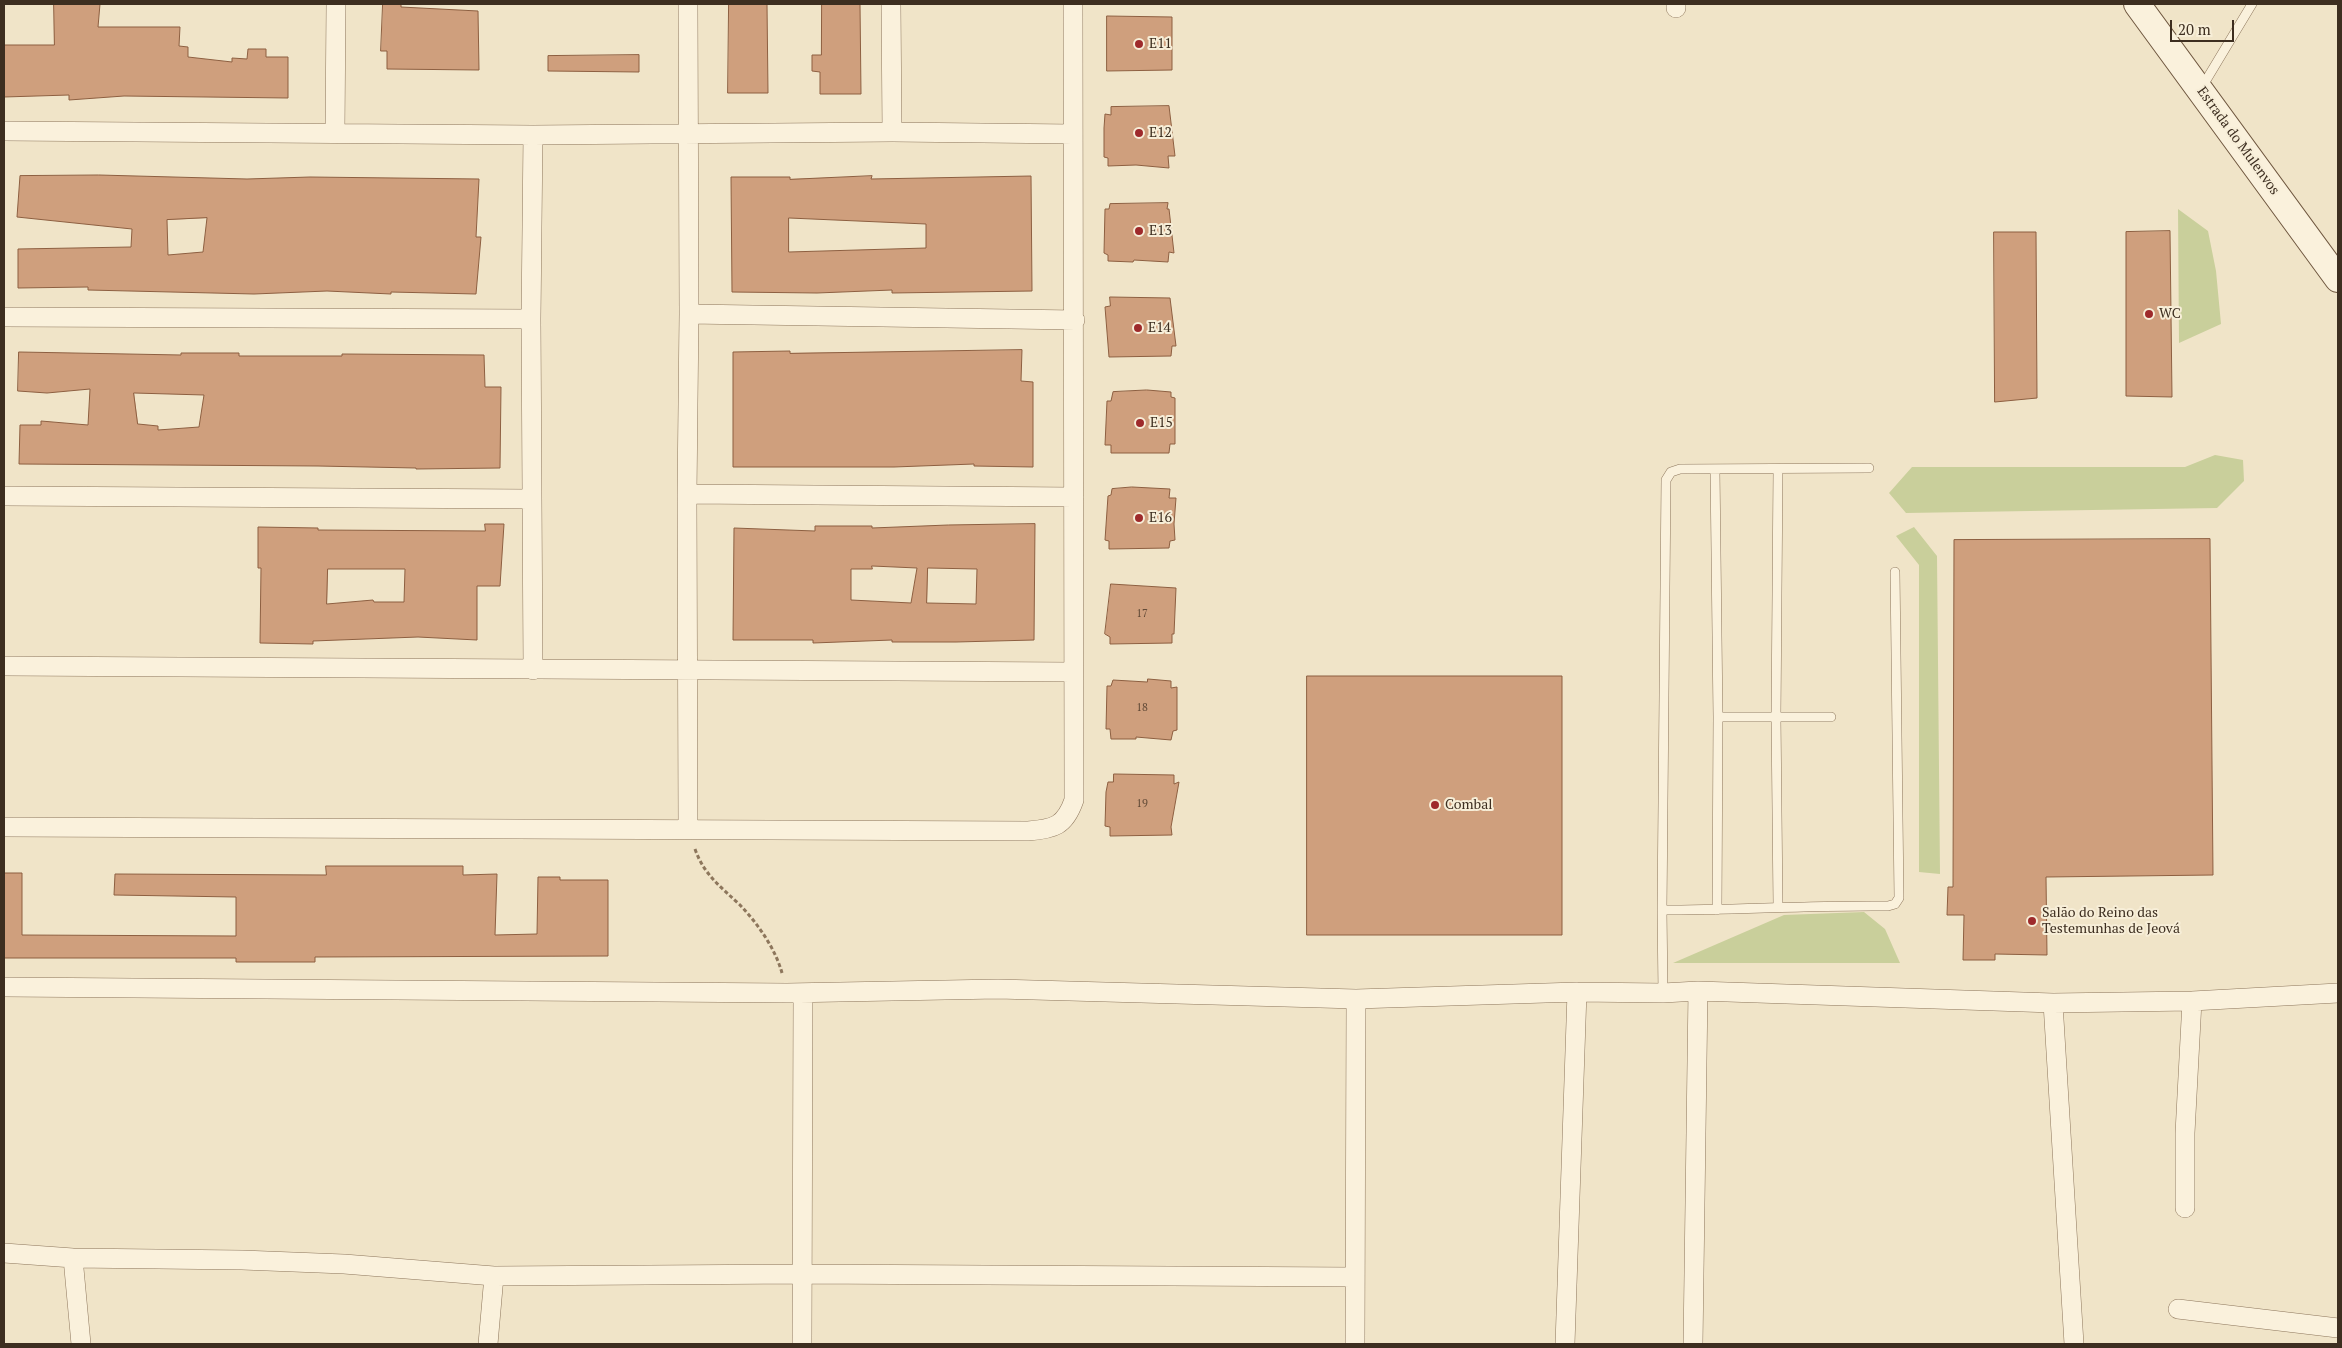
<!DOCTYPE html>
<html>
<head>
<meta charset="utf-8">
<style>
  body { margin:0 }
  #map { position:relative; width:2342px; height:1348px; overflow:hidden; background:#f0e4c8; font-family:"PT Serif",serif }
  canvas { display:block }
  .frame { position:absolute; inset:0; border:5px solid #3d2e20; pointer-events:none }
  .scale { position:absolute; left:2170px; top:20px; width:64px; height:22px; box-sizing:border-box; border:2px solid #3d2e20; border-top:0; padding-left:6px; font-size:15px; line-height:18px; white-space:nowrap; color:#3d2e20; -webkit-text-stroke:4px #f7eed8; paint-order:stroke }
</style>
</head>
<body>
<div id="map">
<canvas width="2342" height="1348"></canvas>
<div class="frame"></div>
<div class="scale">20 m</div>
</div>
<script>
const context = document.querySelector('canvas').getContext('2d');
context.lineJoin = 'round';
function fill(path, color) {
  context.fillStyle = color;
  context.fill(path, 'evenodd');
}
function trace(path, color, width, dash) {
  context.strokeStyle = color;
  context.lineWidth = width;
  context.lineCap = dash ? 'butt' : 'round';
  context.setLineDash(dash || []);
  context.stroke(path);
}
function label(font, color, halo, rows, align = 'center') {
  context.font = font + ' "PT Serif",serif';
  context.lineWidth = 4;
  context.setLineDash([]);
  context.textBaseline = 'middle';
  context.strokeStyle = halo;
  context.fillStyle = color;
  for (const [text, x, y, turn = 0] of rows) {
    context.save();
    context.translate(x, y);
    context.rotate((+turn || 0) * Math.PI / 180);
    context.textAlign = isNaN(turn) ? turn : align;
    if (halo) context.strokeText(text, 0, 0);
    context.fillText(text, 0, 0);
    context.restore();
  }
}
const green = new Path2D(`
  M2178 209 2208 231 2216 271 2221 324 2179 343Z
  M2215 455 2243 460 2244 481 2217 508 1906 513 1889 493 1912 467H2185Z
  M1914 527 1937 556 1940 874 1919 872V565L1896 536Z
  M1864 912 1885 929 1900 963H1673L1784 915Z`);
const building = new Path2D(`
  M54 4H100L98 27H180L179 46 188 47V57L232 62V58L247 59 248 49H266V57H288V98L124 96 69 100V95L4 97V45H54Z
  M383 4H401V7L478 11 479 70 387 69V51H381Z
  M729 4H767L768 93H728Z
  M822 4H860L861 94H820V72L812 71V55H821Z
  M1107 16 1172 17V70L1107 71Z
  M639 55V72L548 71V56Z
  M1169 106 1175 156H1168L1169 168 1136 165 1108 166V158L1104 157V128L1105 114 1111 115V107Z
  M99 175 247 179 310 177 479 179 476 237H481L476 294 391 292V294L327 291 254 294 88 290V287L18 288V249L131 247 132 229 17 217 20 176ZM207 218 203 252 168 255 167 220Z
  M872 176 871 179 1031 176 1032 291 892 293V290L817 293 732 292 731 177H790V179ZM789 218 926 224V248L789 252Z
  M1168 203 1167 209H1169L1174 253 1169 252 1168 262 1134 260 1133 262 1108 261V255L1104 253 1105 209H1109L1110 204Z
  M2170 231 2172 397 2126 396V232Z
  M1994 232H2036L2037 398 1995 402Z
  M1110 297 1170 298 1176 346H1172L1171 356 1109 357 1105 307 1110 306Z
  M1022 350 1021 381 1033 382V467L974 466V464L894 467H733V352L790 351V353Z
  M19 352 181 355V353H239V356H342V354L484 355 485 387H501L500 468 416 469V468L318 466 19 464 20 425H41V421L88 425 90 389 47 393 18 391ZM134 393 204 395 199 427 158 430V426L138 424Z
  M1147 390 1171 392V397L1175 398V444H1170L1169 453H1111V445H1105L1107 401H1111L1113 392Z
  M1132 487 1170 489 1169 498H1176L1174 524 1175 540 1170 541 1169 548 1109 549V541L1105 540 1108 496 1111 495 1112 489Z
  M485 524H504L500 586H477V640L418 637 313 641V644L260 643 261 568H258V527L318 528V530L485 531ZM328 569H405L404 602H374L373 600 327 604Z
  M1035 524 1034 640 956 642H892V640L813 643V640H733L734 528 815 531V526H872V528L948 525ZM872 566 917 568 911 603 851 600V569H872ZM928 568 977 569 976 604 927 603Z
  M2210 539 2213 875 2046 877 2047 955 1995 954V960H1963L1964 915H1947L1948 887H1953L1954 540Z
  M1111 584 1176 588 1174 634H1172V643L1110 644V637L1105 634Z
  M1307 676H1562V935H1307Z
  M1148 679 1171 681V688L1177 687V730L1173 731 1171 740 1136 737V739H1111L1110 729H1106L1107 686H1111L1113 680 1147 682Z
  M1114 774 1174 775V784L1179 782 1171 827 1172 835 1110 836V827L1105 826 1106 792 1108 782H1113Z
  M326 866H463V875L497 874 495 935 537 934 538 877H560V880H608V956L315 957V962H236V958H4V873H22V935L236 936V897L114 895 115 874 326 875Z`);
const path = new Path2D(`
  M695 849C704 875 721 887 740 905 758 924 775 948 782 973`);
const lane = new Path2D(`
  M2202 87 2252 4
  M1715 470 1718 717 1717 910
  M1778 470 1776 717 1778 906
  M1718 717H1831
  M1662 910C1737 910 1813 905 1888 906L1895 904 1899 898 1895 572
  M1663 993 1662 910 1666 480 1671 472 1680 469 1869 468`);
const street = new Path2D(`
  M891 4 892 132
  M1676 8V4
  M4 131 533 135 892 132 1073 134
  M335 133 336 4
  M689 314 1075 320
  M4 317 531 319
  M687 494 1074 497
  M4 496 531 499
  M4 666 1073 672
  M533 670 531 319 533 135
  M4 827 1028 831C1054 829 1065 826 1074 800L1073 4
  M688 829 687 494 689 314 688 4
  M4 987 787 993 998 989 1356 999 1577 992 1663 993 1698 991 2053 1003 2192 1001 2338 993
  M2053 1003 2074 1344
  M2185 1208V1133L2192 1001
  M4 1253 73 1258 242 1260 344 1264 494 1276 802 1274 1355 1277
  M73 1258 81 1344
  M2178 1309 2338 1328
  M488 1344 494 1276
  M802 1344 803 993
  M1355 1344 1356 999
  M1565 1344 1577 992
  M1693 1344 1698 991`);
const secondary = new Path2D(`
  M2137 4 2338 279`);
const markers = [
  [1139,44,5,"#9e2a2b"],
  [1139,133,5,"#9e2a2b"],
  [1139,231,5,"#9e2a2b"],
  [2149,314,5,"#9e2a2b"],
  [1138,328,5,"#9e2a2b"],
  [1140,423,5,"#9e2a2b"],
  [1139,518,5,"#9e2a2b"],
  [1435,805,5,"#9e2a2b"],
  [2032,921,5,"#9e2a2b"]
];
const numberNames = [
  ["17",1142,614],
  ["18",1142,708],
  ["19",1142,804]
];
const poiNames = [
  ["E11",1149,44],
  ["E12",1149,133],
  ["E13",1149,231],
  ["WC",2159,314],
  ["E14",1148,328],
  ["E15",1150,423],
  ["E16",1149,518],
  ["Combal",1445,805],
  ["Salão do Reino das",2042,913],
  ["Testemunhas de Jeová",2042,929]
];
const streetNames = [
  ["Estrada do Mulenvos",2238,141,54]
];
fill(green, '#c9cf9b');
fill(building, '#cf9f7d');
trace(building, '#8d5f41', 1);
trace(lane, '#8d765c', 10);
trace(street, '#8d765c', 20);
trace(secondary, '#6f573f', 28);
trace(path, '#8d765c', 3, [4, 2.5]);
trace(lane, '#faf1dc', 9);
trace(street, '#faf1dc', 19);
trace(secondary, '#faf1dc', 26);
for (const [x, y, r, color] of markers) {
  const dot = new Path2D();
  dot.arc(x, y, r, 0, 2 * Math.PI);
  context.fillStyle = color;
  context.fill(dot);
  trace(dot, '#f7eed8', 2);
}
label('11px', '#624a37', null, numberNames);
label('14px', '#3d2e20', '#f7eed8', poiNames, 'left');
label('14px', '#3d2e20', '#f7eed8', streetNames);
</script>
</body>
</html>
